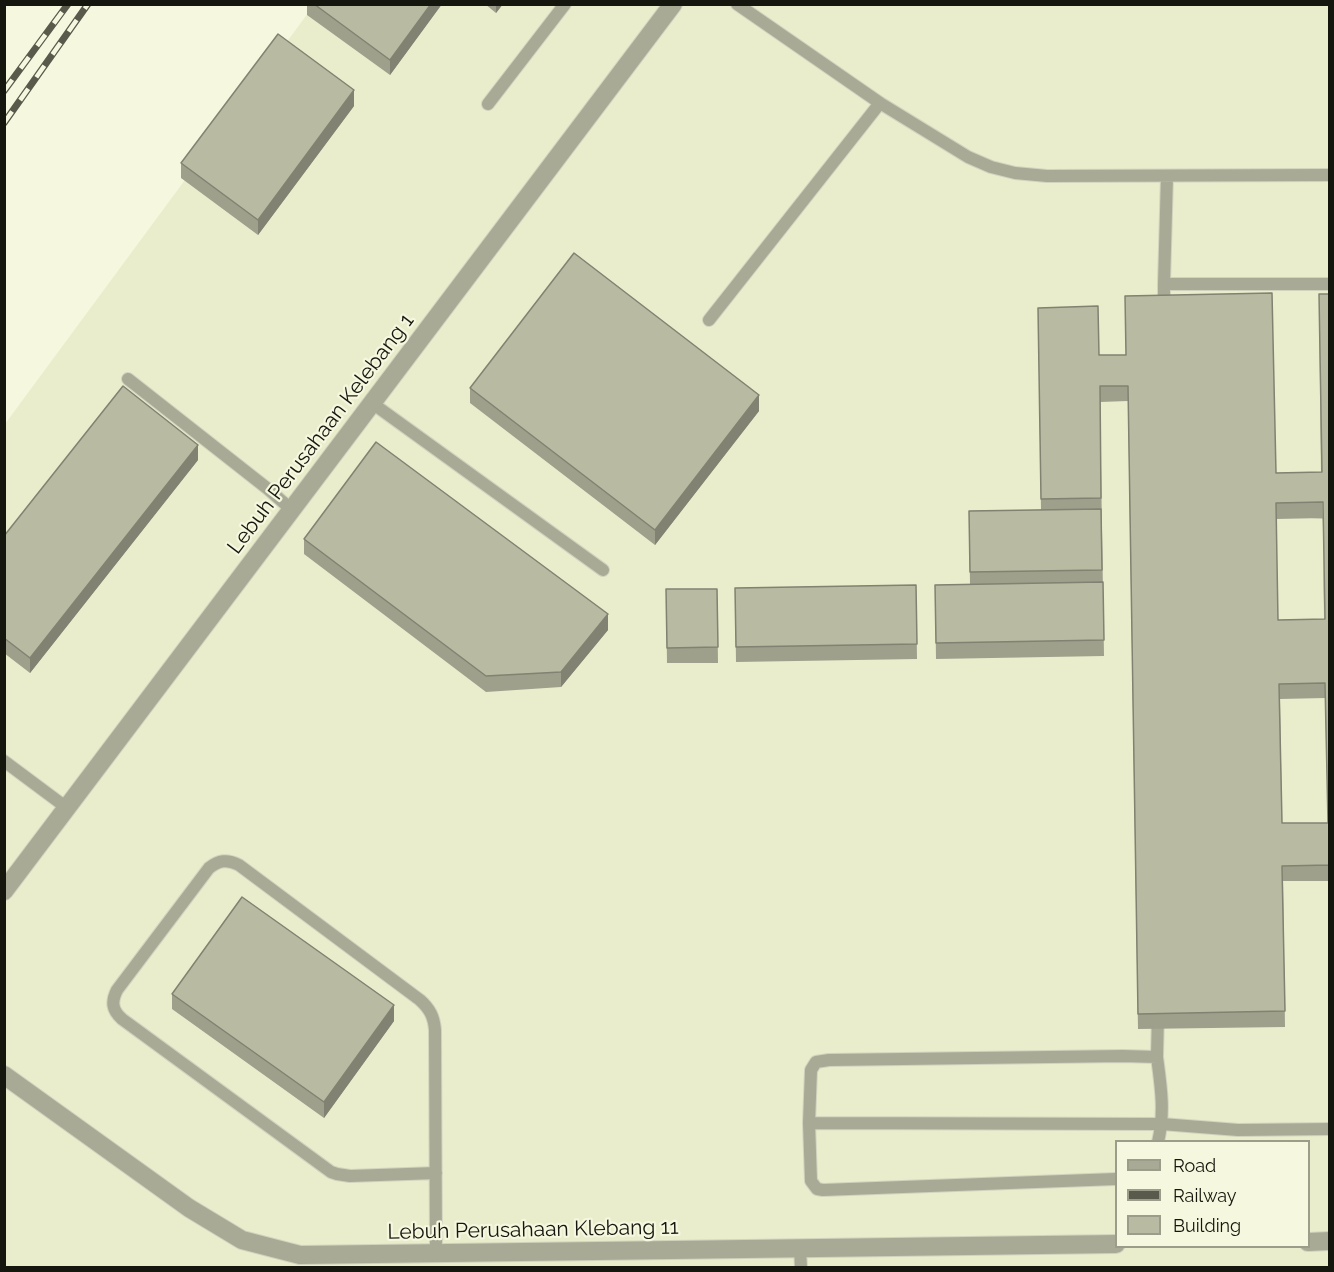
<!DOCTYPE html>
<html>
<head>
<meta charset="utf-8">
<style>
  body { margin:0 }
  #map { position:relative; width:1334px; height:1272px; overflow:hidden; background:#f5f7de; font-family:Raleway,sans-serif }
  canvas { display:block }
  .frame { position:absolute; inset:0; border:6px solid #15160d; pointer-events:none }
  .legend { position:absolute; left:1115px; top:1140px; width:195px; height:108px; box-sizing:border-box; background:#f5f7de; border:2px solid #9b9d8a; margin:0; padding:8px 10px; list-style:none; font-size:18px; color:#15160d }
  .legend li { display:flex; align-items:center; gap:12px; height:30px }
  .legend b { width:30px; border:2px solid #9b9d8a }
</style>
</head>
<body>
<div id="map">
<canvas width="1334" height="1272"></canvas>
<div class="frame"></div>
<ul class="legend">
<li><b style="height:8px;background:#a8aa96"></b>Road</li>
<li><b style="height:8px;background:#595a4c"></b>Railway</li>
<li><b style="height:16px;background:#b8baa2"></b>Building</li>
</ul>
</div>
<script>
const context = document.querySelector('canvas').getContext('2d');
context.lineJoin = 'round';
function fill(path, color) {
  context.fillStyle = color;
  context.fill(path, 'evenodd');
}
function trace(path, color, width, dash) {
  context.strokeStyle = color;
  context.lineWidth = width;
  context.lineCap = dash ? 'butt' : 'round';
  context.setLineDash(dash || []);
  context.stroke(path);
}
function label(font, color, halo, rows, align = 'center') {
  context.font = font + ' Raleway,sans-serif';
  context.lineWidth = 4.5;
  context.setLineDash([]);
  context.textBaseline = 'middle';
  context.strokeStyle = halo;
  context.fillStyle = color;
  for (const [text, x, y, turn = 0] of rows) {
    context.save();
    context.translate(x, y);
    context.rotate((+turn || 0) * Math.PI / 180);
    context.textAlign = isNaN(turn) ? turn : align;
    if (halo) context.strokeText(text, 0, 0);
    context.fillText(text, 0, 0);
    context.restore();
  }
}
const built = new Path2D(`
  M314 5H1329V1267L5 1268V424ZM1116 1142H1308V1246H1116Z`);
const service = new Path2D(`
  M737 4 880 103 968 157 991 167 1015 173 1047 176 1330 175
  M488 104 565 4
  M1167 176 1164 284H1330
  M1164 309V284
  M709 320 880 103
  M128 379 268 489 292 510
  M372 403 603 570
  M4 761 67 808
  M1157 1057 1158 1013
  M809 1123 811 1070 816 1062 829 1060 1123 1056 1157 1057C1161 1087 1165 1112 1158 1142
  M1116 1179 823 1190 817 1189 811 1181 809 1123 1162 1124 1238 1130 1330 1129
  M800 1248 801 1268
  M436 1253 435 1030C434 1017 430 1009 420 1000L239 865C227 859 219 860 209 868L117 990C111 1002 112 1010 122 1019L331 1172 337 1174 350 1176 436 1173`);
const minor = new Path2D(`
  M4 891 673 4
  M4 1075 189 1208 242 1240 300 1255 1116 1244
  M1308 1242 1330 1241`);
const rail = new Path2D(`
  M4 91 68 4
  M4 123 88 4`);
const wall = new Path2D(`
  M307 4H442L390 75 307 15Z
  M485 4H503L496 13Z
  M354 106 258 235 181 178V163Z
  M1319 294 1329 881H1283L1285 1027 1138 1029 1128 401 1100 402 1104 656 936 659 935 585 970 584 969 511 1041 510 1038 308 1099 355H1126L1276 473 1321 472ZM1323 518 1324 619 1278 620 1276 519ZM1325 698 1328 823H1282L1280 699Z
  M470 388 759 411 655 545 470 403Z
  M198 460 30 673 4 653V536Z
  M304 539 608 630 561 687 486 692 304 554Z
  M916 585 917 659 736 662 735 588Z
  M666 589H717L718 663H667Z
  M172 994 394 1021 324 1118 172 1009Z`);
const shadedWall = new Path2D(`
  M431 4H442L390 75V60Z
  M496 4H503L496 13Z
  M354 90V106L258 235V220Z
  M759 395V411L655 545V530Z
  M198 445V460L30 673V658Z
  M608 614V630L561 687V672Z
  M394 1005V1021L324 1118V1102Z`);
const building = new Path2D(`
  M314 4H431L390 60Z
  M278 34 354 90 258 220 181 163Z
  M574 253 759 395 655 530 470 388Z
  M1272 293 1276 473 1322 472 1319 294H1329V916V865L1282 866 1285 1011 1138 1014 1128 386H1100L1101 498 1041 499 1038 308 1098 306 1099 355H1126L1125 296ZM1323 502 1325 619 1278 620 1276 503ZM1325 683 1328 823H1282L1279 684Z
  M123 386 198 445 30 658 4 638V536Z
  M376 442 608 614 561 672 486 676 304 539Z
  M1101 509 1102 570 970 572 969 511Z
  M1103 582 1104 640 936 643 935 585Z
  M916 585 917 644 736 647 735 588Z
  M666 589H717L718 647 667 648Z
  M242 897 394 1005 324 1102 172 994Z`);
const streetNames = [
  ["Lebuh Perusahaan Kelebang 1",321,434,-53],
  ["Lebuh Perusahaan Klebang 11",533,1230,-1]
];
fill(built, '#e9edcc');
trace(service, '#d1d3bd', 14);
trace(minor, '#d1d3bd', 20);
trace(service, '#a8aa96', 12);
trace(minor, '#a8aa96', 18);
trace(rail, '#595a4c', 7);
trace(rail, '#f5f7de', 4.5, [14]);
fill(wall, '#9ea08b');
fill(shadedWall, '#818271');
fill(building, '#b8baa2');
trace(building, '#818271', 1.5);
label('21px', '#15160d', '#f5f7de', streetNames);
</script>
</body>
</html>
